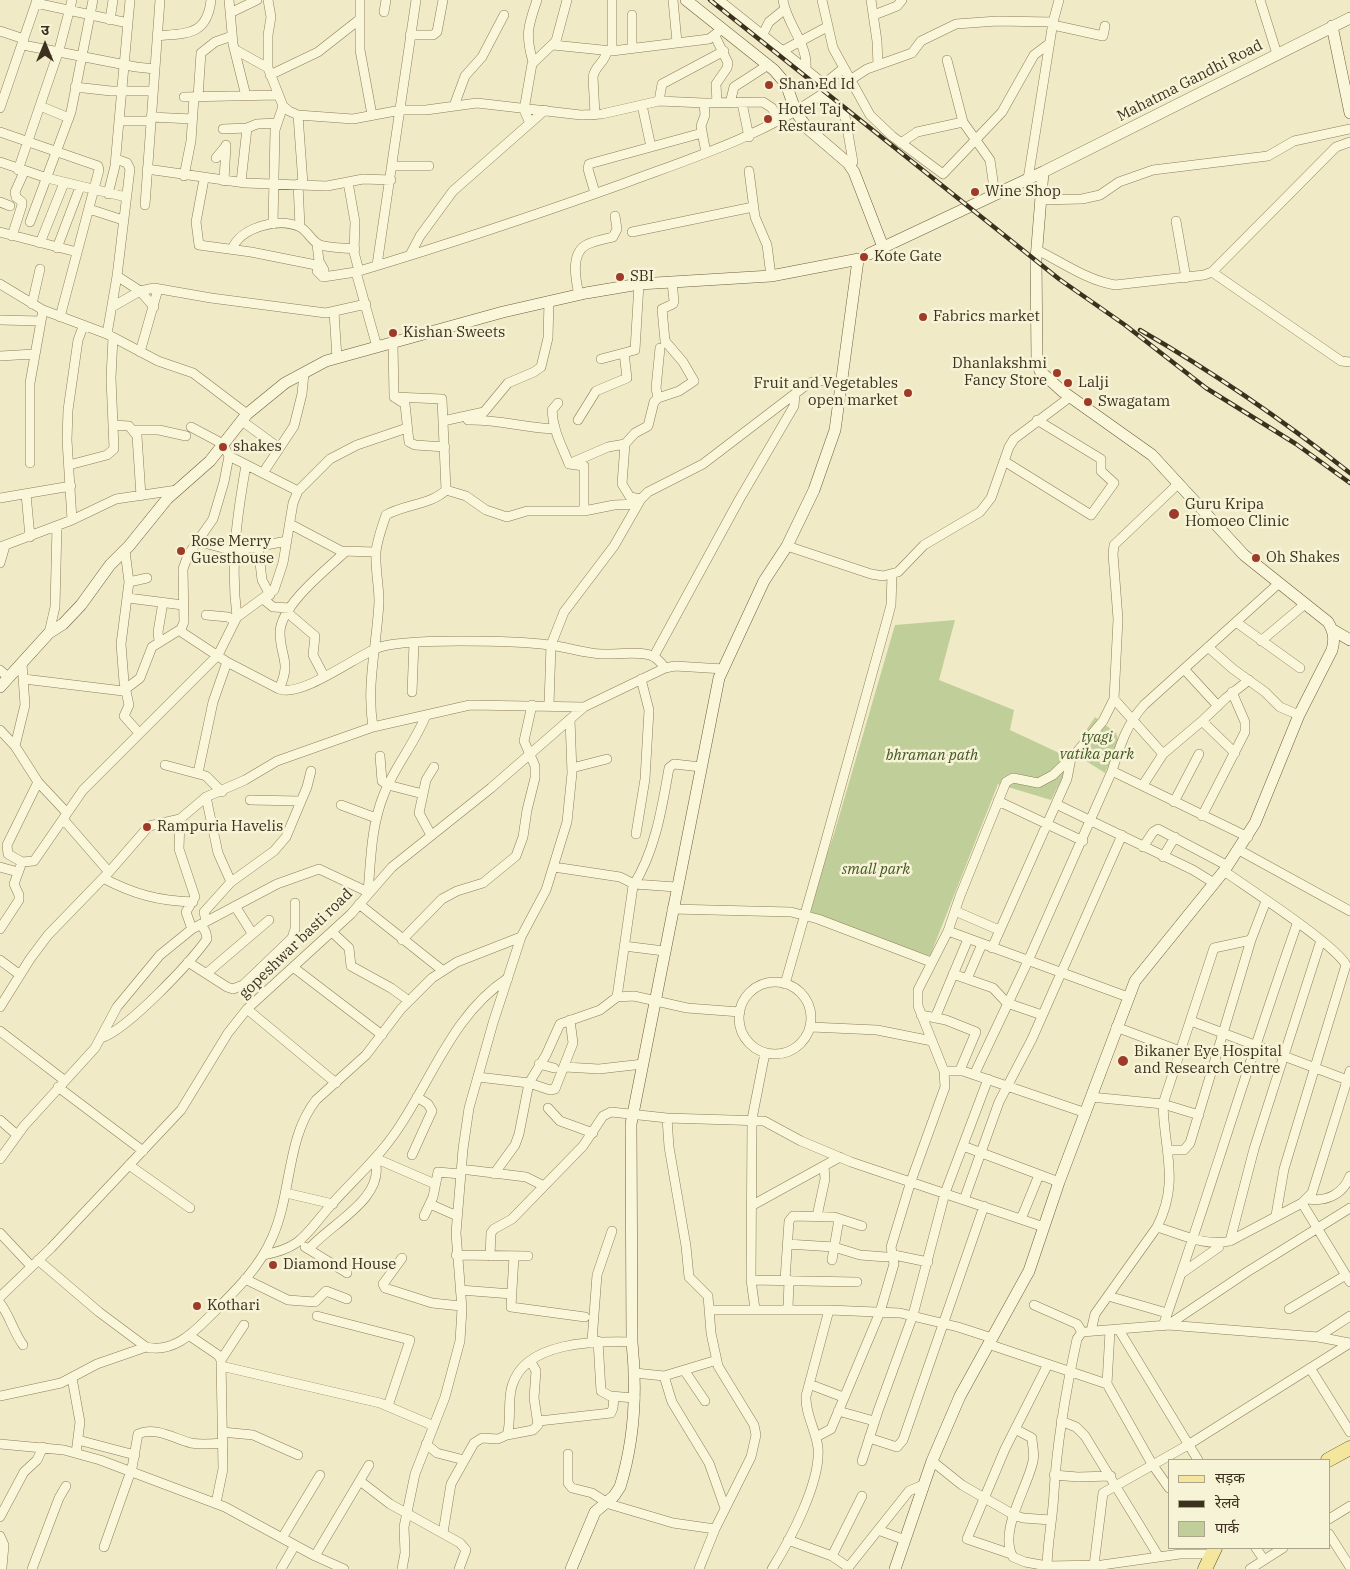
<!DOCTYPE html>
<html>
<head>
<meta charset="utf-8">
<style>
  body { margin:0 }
  #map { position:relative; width:1350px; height:1569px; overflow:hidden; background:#f0eac6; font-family:"IBM Plex Serif","Noto Sans Devanagari",serif }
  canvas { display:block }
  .legend { position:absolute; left:1168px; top:1459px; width:162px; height:90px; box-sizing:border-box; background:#f7f3d6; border:1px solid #aca58d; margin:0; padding:6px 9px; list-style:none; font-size:15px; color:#3c311f }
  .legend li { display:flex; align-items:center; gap:10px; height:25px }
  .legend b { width:25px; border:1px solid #aca58d }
  .north { position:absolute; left:20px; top:20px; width:50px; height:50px; -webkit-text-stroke:4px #f7f3d6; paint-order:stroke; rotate:0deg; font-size:14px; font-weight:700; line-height:20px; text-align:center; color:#3c311f }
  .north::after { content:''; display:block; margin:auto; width:18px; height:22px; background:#3c311f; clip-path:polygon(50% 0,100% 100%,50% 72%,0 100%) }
</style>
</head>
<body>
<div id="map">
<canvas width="1350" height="1569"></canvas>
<ul class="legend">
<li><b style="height:6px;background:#f4e79d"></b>सड़क</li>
<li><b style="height:6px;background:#3c311f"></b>रेलवे</li>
<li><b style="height:14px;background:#c0cf99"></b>पार्क</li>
</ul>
<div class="north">उ</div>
</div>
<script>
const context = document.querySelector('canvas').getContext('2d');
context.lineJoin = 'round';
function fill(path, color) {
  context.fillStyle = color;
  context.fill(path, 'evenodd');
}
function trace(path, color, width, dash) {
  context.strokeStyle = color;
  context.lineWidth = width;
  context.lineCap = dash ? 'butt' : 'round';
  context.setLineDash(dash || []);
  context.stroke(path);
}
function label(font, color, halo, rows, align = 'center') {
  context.font = font + ' "IBM Plex Serif",serif';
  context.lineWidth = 5;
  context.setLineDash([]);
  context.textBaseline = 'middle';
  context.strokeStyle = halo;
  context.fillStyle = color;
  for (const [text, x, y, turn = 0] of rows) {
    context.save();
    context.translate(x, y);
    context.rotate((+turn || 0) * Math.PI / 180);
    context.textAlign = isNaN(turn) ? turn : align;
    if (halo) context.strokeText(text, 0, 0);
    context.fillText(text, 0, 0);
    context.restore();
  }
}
const green = new Path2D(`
  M955 620 939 680 1014 710 1010 730 1072 759 1051 800 998 784 930 956 806 915 834 834 895 625Z
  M1095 717 1116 733 1119 742 1105 773 1072 752Z`);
const street = new Path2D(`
  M130 0 119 121H151
  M229 0 233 44 246 96
  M268 0 271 17 268 35V68L283 106 289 111 298 115 353 119 401 110H426L477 103 581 115 602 114 659 101 704 103 763 102 772 108 779 121
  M360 0V50L372 115
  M673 0 677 42
  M719 0 824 84 844 68
  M783 0C786 23 808 44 806 68
  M822 0 833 48 870 115 892 136 943 174 1002 112 1034 55 1050 43
  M871 0 877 41 878 65
  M1260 0 1277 54
  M36 3 128 23
  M384 12 386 0
  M230 13 257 0
  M874 15 897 6 902 0
  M110 20 113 0
  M1053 25 1103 36 1105 26
  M0 31 24 39
  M763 34 769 22 785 9
  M410 35H433L437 32 443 0
  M157 36C187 33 207 36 211 0
  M715 36 728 63 727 68 716 84 717 103
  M23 45 136 67 155 69
  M553 45 612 51 709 39 722 29
  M632 48V15
  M234 49 268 68
  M784 50 827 27
  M612 51V0
  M947 60 963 122 990 160 995 195
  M533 62C525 35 528 26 537 0
  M270 75 318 52 360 19
  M850 80 867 69 912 53 921 41 956 24 997 21 1053 22
  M75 87 111 91H153
  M184 97 278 95
  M198 97 201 53 215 42 232 36
  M659 101 662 84 724 51
  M704 103 705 115 701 126 706 153
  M730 103 734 87 768 65
  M742 103 749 137
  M642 105 651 147
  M40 106 69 118
  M454 106 465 76 482 57 504 15
  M0 108 37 0
  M298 115 303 184
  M595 115 593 77C595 65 605 63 607 51
  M151 117 192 119
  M530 123 524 110 532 64 556 41 567 0
  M223 129 247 128
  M0 132 98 166 99 170 60 317
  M901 143 917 132 963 122
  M216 158 226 146
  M0 162 47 178 126 197
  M393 166H429
  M147 169 245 183 327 186 363 179 391 180
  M18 170 59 50 72 0
  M749 171 755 217 767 245 771 276
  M184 176 191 141 194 97
  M204 179 196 222 199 245 251 252 321 266
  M1028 179 1053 22 1059 0
  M224 181 226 145
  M241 182 247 128 257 124 276 123
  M348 182 355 222 354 252 359 271
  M298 184 300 227
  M595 193 588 169 589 164 702 133
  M108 194 115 166 119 121
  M1041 200 1082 199 1100 195 1119 182 1153 170 1268 156 1294 141 1350 129
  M0 202 10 206
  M145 205 160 0
  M89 209 123 220
  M1176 221 1186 278
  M30 222 71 112 93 0
  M273 224 275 130 283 106
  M0 232 77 252
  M632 232 753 207
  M12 236 22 205V202L16 197 15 192 24 172
  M40 243 64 183
  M317 244 319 261 324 270
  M57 248 80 187
  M232 249C241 227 279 217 300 227 308 231 311 241 320 245 330 248 344 248 355 249
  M1037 250C1062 262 1086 280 1115 285L1204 275 1212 272 1336 147 1350 142
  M410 255 420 236 453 191 545 110
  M377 265 416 0
  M317 271 323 277 356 272
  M1212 272 1341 361 1350 362
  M117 276 140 291 154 307
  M0 284 43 310 107 334 158 361 193 373 247 414
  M579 295C576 281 570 254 586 245 593 241 604 239 613 237L617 229 615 216
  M32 304 40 269
  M112 307 140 291 154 288 211 298 326 313 366 304
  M334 312 337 358
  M0 320 41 321
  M107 334 117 276 130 169 127 163 116 159
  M393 343 394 397 405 404 409 442 415 445 445 447
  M377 347 356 272C446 245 536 215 625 183 695 157 759 137 821 95L845 116 853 162
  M140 352 158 289
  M0 356 34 354
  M601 359 635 350 639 284
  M658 398 656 388 660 348
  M558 403 552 410C553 431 562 446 569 464L584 466V511
  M468 420C497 419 525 428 554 429
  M578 420 596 391 627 378 624 353
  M242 421 279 448
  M443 421 484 412 508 383 534 372 541 367 548 338 549 301
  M114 425 129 426 137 436 141 496
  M191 427 223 444 229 456 224 482 213 519 188 555 183 569 184 622 181 629 183 633 227 662 279 689C300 698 354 658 375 649 398 637 520 641 549 645 567 647 584 653 602 654 615 655 644 650 654 657 658 659 662 664 665 668
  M134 430H159L186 436
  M229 456 298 491
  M1004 461 1091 515 1114 483 1101 471V459L1037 420
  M30 463V383L43 310
  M571 463 608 447 625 444
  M69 465 107 455 114 449 111 378 113 337
  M263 473 294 426 302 394 304 373
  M446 490 466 496 486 510 507 517 527 511H584L614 505 638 504
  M26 494 30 537
  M0 498 71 486
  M641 499 630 497 622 484 625 444 635 433 648 426 654 402 658 398 679 391 694 381 683 362 665 341 662 309 673 304 674 301 672 282
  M72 520 67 440 68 410 78 340 83 327
  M290 524 341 551 376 552
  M197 541 234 551 287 541
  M258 546 262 580 270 595
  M787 546 871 574 883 576 898 572 924 545 980 512 991 498 1009 447 1014 439 1070 397
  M0 547 72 520 116 499 177 490
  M125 551 129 582
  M0 563 5 546
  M128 598 183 605
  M263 599 273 607 290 608
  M288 613 315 636 313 655 324 676
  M206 615 228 617 235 621
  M237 617C230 564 237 516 246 465
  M1236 622 1300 668
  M49 633 55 607 57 526
  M159 641 158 632 163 602
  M1261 641 1305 604
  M1208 647 1233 669 1265 692 1280 707 1299 715
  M654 656 739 500 794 406 795 394
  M1184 669 1218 706
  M0 670 9 678
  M24 679 123 691 140 678 152 647 181 629
  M279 689C292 661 280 658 280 632 281 605 326 570 345 552
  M412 692 414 643
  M1114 699 1163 754
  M549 705 551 645 564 612 614 546 641 499 648 492 703 464 809 383 824 380 840 386
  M1202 721 1226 698 1249 680
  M373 727C366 685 377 644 379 602 379 585 375 568 376 552 377 540 382 527 386 515 405 504 431 505 446 490L442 399 394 397
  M0 730 15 746 38 782 67 813
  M139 733 124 716 129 705 124 682 121 644 129 582 147 578
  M15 746 25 705 22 664
  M380 756 382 781 388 785 423 794
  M165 765 206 776 222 792
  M572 768 607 759
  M1112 771C1120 746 1126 725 1144 705L1278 584
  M198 773 213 702 227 662
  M38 782 7 845 8 854 22 862 34 861 63 819
  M1143 785 1163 754 1202 721 1235 753
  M206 797 218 853 231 882
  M250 800 300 801
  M998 801 1083 841
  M1174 802 1199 754
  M1056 804 1193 870 1214 883
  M341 805 376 818
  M1202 816 1245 732V722L1232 692
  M636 834 645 779 649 710 641 679
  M431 835 419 813 426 780 434 767
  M1143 847 1153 832 1158 829 1228 866
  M1239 850 1350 911
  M1163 857 1175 837
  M0 867 18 872
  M554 867 620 877 634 884 676 887
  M1224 871C1248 888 1336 945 1346 965L1284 1169 1276 1215
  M109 872 63 819 83 790 218 655 237 617 274 590 283 563 293 503 298 491 330 459 357 445 407 428
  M103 878C133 894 159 901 193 902
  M359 904 442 970
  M235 906 252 933
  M672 909 791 912 818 919 931 962
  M955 911 999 930
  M206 921 204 912 231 882 274 851 286 837 307 787 311 771
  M0 929 19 900V895L14 884 22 862
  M192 929 277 884 319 869 368 892C371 858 371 826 384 794 395 766 415 743 426 715
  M948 931 1128 997
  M332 932 349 948 351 966 391 988 409 1001
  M402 940 442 899 457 891 483 883 516 856 523 837 527 810 535 778V766L524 741 532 705
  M624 946 664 951
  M992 948 1067 779 1071 758
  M0 960 20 975
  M188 962 227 987 233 989 243 985 292 938 295 929V903
  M293 967 382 1035
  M207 973 269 920
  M953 974 993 988 1007 1003 1042 1015
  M967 979 982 944
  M739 1018a36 36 0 1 1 72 0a36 36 0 1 1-72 0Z
  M785 984C820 863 854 741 887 620L891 605 892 575
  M617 997 633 886C655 852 662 808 669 768L674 764 701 767
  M0 1007 30 959 48 935 109 872 149 826 180 819 206 797 245 780 277 761 373 727 470 705 584 707
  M247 1009 336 1083
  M921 1015 946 1020 976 1032 960 1070
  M935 1018 968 939
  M1191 1021 1350 1081
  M811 1027 877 1030 932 1041
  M1116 1027 1180 1051
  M0 1031 64 1080
  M101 1038C127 1030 190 963 207 939L206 933 201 924
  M539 1064 554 1068
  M565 1067 599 1069 643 1064
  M944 1071H963L1086 1113
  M1350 1071 1312 1193 1302 1203 1350 1282
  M974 1075 1028 961 1112 771 1248 837
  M478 1077 529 1083 550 1090 555 1089 573 1043 570 1020
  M58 1087 143 1151
  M1091 1097 1163 1104 1214 948 1251 940
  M548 1108 560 1121 593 1133
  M667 1118 669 1147 686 1246 689 1277 708 1296 711 1333 718 1366 754 1425 756 1435 751 1457 715 1529 699 1569
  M0 1120 17 1135
  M963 1146 1059 1182
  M1169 1150H1184L1190 1143 1251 940 1266 901
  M412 1155 432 1111 428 1104 417 1097
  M0 1159 24 1126 95 1048 117 1007 160 955 192 929 186 912 195 897 179 849 180 819
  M377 1159 435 1184
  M129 1165 190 1208
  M461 1169 526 1177 544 1186
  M494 1174 515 1145 519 1134 529 1083 546 1055 560 1024 600 1010 617 997 634 996 687 1008 740 1012
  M286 1193 333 1204
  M1308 1199C1327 1202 1343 1194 1350 1176
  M964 1200 999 1102 1032 1039 1122 835
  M430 1204 457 1216
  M751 1206 840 1157
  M424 1216 433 1197 438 1172 460 1174
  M817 1216 825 1179 824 1166
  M1021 1219 1039 1175
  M1157 1227C1180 1182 1164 1151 1163 1104L1199 1115
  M0 1233 31 1266
  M1230 1241 1254 1149 1321 940
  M787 1244 834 1247 860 1255 886 1257 894 1255 928 1262
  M305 1247 347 1273
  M309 1249C329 1225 386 1198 375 1161
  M263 1255C303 1248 306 1233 331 1205 356 1177 383 1154 403 1121 435 1071 456 1012 508 978
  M456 1255 528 1256
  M490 1256 491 1233 494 1229 512 1219 583 1146 603 1116 611 1112 667 1118 764 1121 801 1141 851 1162 1044 1227
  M514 1256 511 1307 585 1317
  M402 1258 383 1284 385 1288 432 1303 461 1306
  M38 1260 99 1312 146 1347C172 1353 191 1335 208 1318 232 1294 259 1269 272 1238 292 1194 286 1138 316 1100L366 1055 401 1009 432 978 457 962 521 937
  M832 1260 839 1219
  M1182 1273 1219 1247
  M245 1279 288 1300 315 1302 326 1291 347 1299
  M751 1280 857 1282
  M785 1280 789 1221 793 1216 834 1217 862 1226
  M460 1290 512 1294
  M1108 1296 1167 1313
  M0 1297 51 1248 181 1110 228 1033 247 1009 351 914 392 867 491 788 584 707 665 668 675 666 724 669
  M0 1303C10 1316 13 1331 23 1345
  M1034 1305 1077 1324 1082 1332
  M755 1309 751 1280 752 1119 765 1053
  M788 1309 789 1280
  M1289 1309 1346 1275
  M709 1310H829L900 1313 958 1327 992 1338
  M317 1316 410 1340 388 1406
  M1168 1325 1247 1272 1350 1208
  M1163 1326C1210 1192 1250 1057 1297 924
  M1119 1330 1198 1460
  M1091 1331 1095 1314 1157 1227C1180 1234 1206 1247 1230 1241L1302 1203
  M1110 1331 1107 1384 1152 1464 1169 1488
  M190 1336 218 1355 221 1360 223 1469 216 1503
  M1318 1337 1350 1316
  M592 1341 597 1275 612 1231
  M598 1341 601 1391 610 1396 635 1398
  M988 1344 1107 1384
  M221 1360 244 1325
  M221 1366 380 1403 434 1426
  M1310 1368 1350 1432
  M684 1370 705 1401
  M635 1373 664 1376 717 1360
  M664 1376 672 1402 709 1463 725 1508
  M72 1378 80 1422 76 1453
  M809 1384 843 1397
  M0 1396 61 1383 97 1364 146 1347
  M838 1411 874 1421
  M539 1421 611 1413 613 1408 614 1396
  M1061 1421 1076 1427 1085 1436 1159 1557
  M1015 1429 1032 1438C1032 1445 1035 1454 1033 1461 1028 1487 998 1531 1013 1557L1025 1562 1047 1566 1102 1565 1180 1554H1212
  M222 1432 253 1435 298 1455
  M507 1435 533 1430 538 1425 534 1398 536 1371 531 1362
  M816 1437 831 1429 880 1312 894 1264 891 1247 911 1181 945 1087 944 1071 918 1006V990L948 931 960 896 1006 782 1013 778 1038 783 1053 775 1076 753 1103 721 1114 699 1118 619 1113 554 1114 545 1178 484
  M869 1438 897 1447 903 1440 984 1206
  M78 1440 135 1455
  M0 1444 64 1450 100 1460 225 1507 315 1556 344 1569
  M426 1444 437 1453 464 1460
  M568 1454V1483L572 1488 592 1493 609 1504 673 1523 715 1529
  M862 1461 878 1411 913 1315 945 1193 988 1079
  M932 1461 962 1485 1014 1515 1023 1518 1051 1520
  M1054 1475 1078 1477 1111 1476
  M360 1481 390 1504 460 1543 466 1550 459 1569
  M0 1517 24 1472 37 1460 43 1447
  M1329 1519 1350 1506
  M878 1530 905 1540
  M443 1533 451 1484 474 1443 482 1438 498 1439 507 1435C512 1420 507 1402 512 1386 525 1341 595 1341 632 1342
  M1329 1534 1350 1567
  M0 1536 4 1545 2 1567
  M282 1538 320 1475
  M788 1540 832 1556 848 1567
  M104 1547 132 1468 138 1434C155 1426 175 1439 191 1443 201 1445 212 1444 223 1443
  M1256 1548 1264 1560
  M1011 1554 967 1539 1005 1449 1047 1366
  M315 1556 369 1465
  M832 1556 862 1496
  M1094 1565 1103 1493 1188 1445 1350 1343
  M32 1569 59 1498 66 1486
  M281 1569 295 1545
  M402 1569 405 1553 404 1527 415 1474 445 1397 460 1341 462 1309 456 1233 463 1149 469 1108 493 1023 521 937 546 890 567 822 572 773 570 719
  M772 1569C790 1540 821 1482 818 1448 816 1430 805 1414 806 1396L829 1310
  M847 1569 909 1491 923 1485
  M1047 1569C1047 1543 1053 1518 1054 1492 1057 1440 1066 1390 1077 1339L1082 1332 1168 1325 1318 1337 1350 1343
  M1250 1569 1283 1548`);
const secondary = new Path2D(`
  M686 0 774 70 786 84 796 112 807 128 848 163 854 172 883 247
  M1332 26 1350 113
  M869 254 1043 172 1350 18
  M1333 630 1350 640
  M0 687 49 633 63 624 81 605 110 565 129 546 167 499 210 461 247 414 285 383 326 361 503 312 586 293 639 284 771 276 859 259
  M571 1569 595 1512 614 1496 620 1487C635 1439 637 1391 632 1342L631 1124 719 678 764 581 787 546 814 490 835 430 858 260
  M895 1569 932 1461 960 1396 1029 1271 1059 1182 1135 981 1224 871 1255 823 1299 715 1332 650C1335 639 1334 632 1328 622L1244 555 1152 455 1062 391 1040 371 1037 361 1036 259 1043 172`);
const primary = new Path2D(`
  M1328 1460 1350 1448
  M1205 1569 1215 1548`);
const rail = new Path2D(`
  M710 0 1059 279 1125 325 1206 388 1296 444 1350 483
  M1140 330C1213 372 1284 421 1350 473`);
const markers = [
  [769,85,5,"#9d3a28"],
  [768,119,5,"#9d3a28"],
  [975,192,5,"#9d3a28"],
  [864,257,5,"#9d3a28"],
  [620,277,5,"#9d3a28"],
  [923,317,5,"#9d3a28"],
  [393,333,5,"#9d3a28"],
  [1057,373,5,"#9d3a28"],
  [1068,383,5,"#9d3a28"],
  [908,393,5,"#9d3a28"],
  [1088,402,5,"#9d3a28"],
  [223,447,5,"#9d3a28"],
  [1174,514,6,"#9d3a28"],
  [181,551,5,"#9d3a28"],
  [1256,558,5,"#9d3a28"],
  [147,827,5,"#9d3a28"],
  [1123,1061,6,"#9d3a28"],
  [273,1265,5,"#9d3a28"],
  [197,1306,5,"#9d3a28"]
];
const streetNames = [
  ["Mahatma Gandhi Road",1190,81,-27],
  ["gopeshwar basti road",296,944,-44]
];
const poiNames = [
  ["Shan Ed Id",779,85],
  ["Hotel Taj",778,110],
  ["Restaurant",778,127],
  ["Wine Shop",985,192],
  ["Kote Gate",874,257],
  ["SBI",630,277],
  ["Fabrics market",933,317],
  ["Kishan Sweets",403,333],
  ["Dhanlakshmi",1047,364,"right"],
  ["Fancy Store",1047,381,"right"],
  ["Lalji",1078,383],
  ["Fruit and Vegetables",898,384,"right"],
  ["open market",898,401,"right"],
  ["Swagatam",1098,402],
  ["shakes",233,447],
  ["Guru Kripa",1185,505],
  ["Homoeo Clinic",1185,522],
  ["Rose Merry",191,542],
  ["Guesthouse",191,559],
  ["Oh Shakes",1266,558],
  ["Rampuria Havelis",157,827],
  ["Bikaner Eye Hospital",1134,1052],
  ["and Research Centre",1134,1069],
  ["Diamond House",283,1265],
  ["Kothari",207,1306]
];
const parkNames = [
  ["tyagi",1097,738],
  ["vatika park",1097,755],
  ["bhraman path",932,756],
  ["small park",876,870]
];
fill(green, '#c0cf99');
trace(street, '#8c7d5a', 10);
trace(secondary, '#6e5e3e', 12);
trace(primary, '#5a4a2f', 15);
trace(street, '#faf6d9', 9);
trace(secondary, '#faf6d9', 11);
trace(primary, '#f4e79d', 14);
trace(rail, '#3c311f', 4.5);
trace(rail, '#f7f3d6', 2.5, [8]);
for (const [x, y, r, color] of markers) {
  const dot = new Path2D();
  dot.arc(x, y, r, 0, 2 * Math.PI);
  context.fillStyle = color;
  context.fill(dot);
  trace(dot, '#f7f3d6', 2);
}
label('15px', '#3c311f', '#f7f3d6', streetNames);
label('15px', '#3c311f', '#f7f3d6', poiNames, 'left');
label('italic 15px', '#435925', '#f7f3d6', parkNames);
</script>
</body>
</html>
